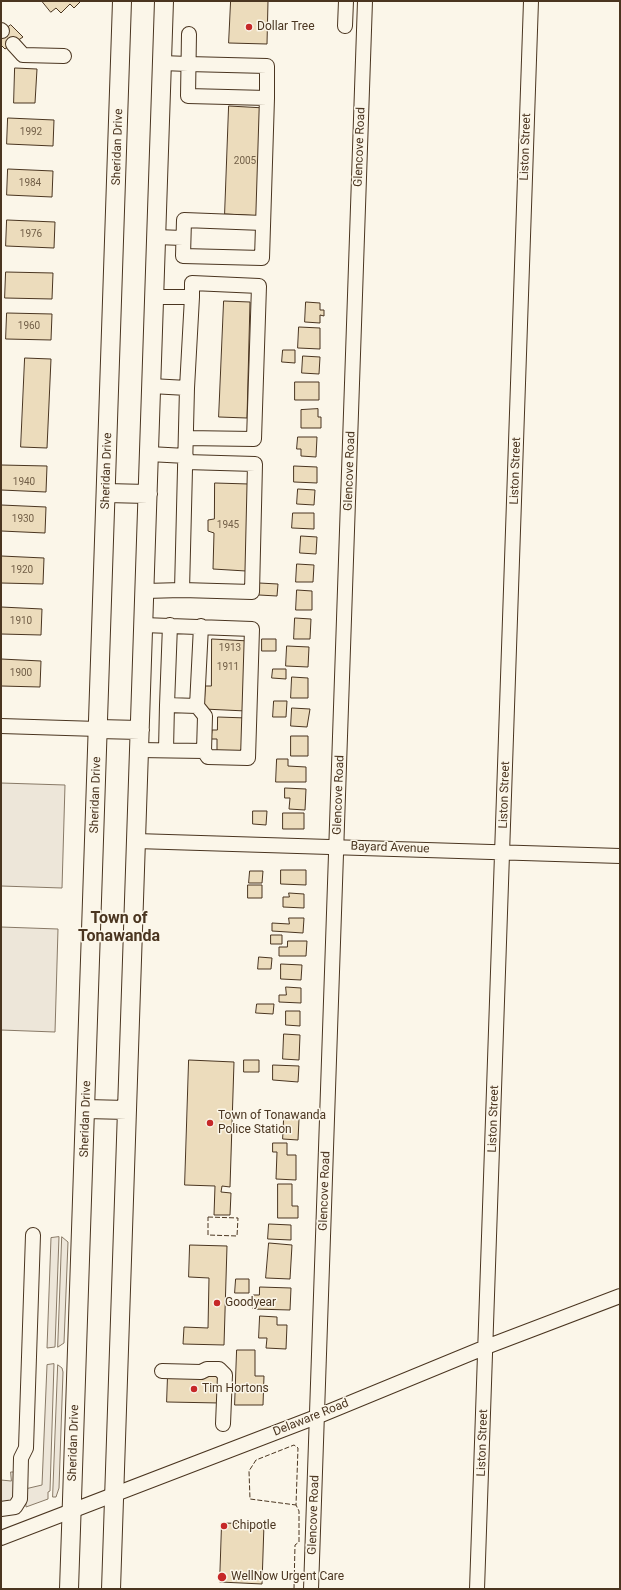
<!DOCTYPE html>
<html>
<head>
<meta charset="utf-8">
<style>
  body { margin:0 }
  #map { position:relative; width:621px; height:1590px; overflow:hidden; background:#fbf6e9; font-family:Roboto,sans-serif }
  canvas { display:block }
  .frame { position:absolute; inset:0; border:2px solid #4a3520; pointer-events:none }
</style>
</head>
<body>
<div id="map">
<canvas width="621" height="1590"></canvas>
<div class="frame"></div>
</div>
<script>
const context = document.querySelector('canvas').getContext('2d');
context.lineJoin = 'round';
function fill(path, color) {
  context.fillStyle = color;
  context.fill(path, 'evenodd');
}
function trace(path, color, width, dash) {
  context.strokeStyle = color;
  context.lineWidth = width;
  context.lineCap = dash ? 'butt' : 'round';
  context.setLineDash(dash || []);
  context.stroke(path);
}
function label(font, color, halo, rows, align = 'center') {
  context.font = font + ' Roboto,sans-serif';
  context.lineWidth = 3;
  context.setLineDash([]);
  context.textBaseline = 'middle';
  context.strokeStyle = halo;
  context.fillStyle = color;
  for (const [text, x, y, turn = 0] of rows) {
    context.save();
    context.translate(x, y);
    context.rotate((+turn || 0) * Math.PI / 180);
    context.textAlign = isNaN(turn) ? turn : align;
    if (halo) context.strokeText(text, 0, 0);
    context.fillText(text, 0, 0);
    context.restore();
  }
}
const green = new Path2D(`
  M1 783 65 785 62 888 1 886Z
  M1 927 58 929 55 1032 1 1030Z
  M59 1237 55 1347 47 1348 51 1238Z
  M62 1237 68 1242 64 1343 58 1347Z
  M54 1364 50 1491 48 1492V1499L26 1507 25 1489 42 1485 47 1365Z
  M58 1365 62 1368 63 1372 59 1488 56 1497H53Z
  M11 1472H17L15 1500 1 1506V1480L11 1481Z`);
const building = new Path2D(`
  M42 1H81L74 8 70 4 61 13 56 8 51 12Z
  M231 1H268L267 44 229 43Z
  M11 25 23 37 5 49 1 45V32Z
  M15 68 37 69 35 103H14Z
  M229 106 265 108 261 216 225 214Z
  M8 118 54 120 53 146 7 144Z
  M8 169 53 171 52 197 7 195Z
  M7 220 55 222 54 248 6 246Z
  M6 272 53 273 52 299 5 298Z
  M224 301 250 302 247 418 219 417Z
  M306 302 320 303V310H324V316L320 315V323L305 322Z
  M7 313 52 314 51 340 6 339Z
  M299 327 320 328V349L298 348Z
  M283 350H295V363L282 362Z
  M303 356 320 357 319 374 302 373Z
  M25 358 51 359 47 448 21 447Z
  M295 382H319V400H295Z
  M318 409V417H321V428H301V410Z
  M298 437H317L316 457 301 456V449H297Z
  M1 465 47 466 46 492 1 490Z
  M294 466 317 467V483L294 482Z
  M215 483 249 484 246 571 213 569 214 533 208 531V520L214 519Z
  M298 489 315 490 314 505 297 504Z
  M1 505 46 507 45 533 1 531Z
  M293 513H314V529L292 528Z
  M301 536 317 537 316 554 300 553Z
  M1 556 44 558 43 584 1 583Z
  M297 564 314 565 313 582H296Z
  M259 583 278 584 277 596 259 595Z
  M297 590 312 591V610H296Z
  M1 607 42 609 41 635 1 634Z
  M295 618 311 619 310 639H294Z
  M212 639 249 641 246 711 204 709 205 686H211Z
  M262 639H276V651H262Z
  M287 646 309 647 308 667 286 666Z
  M1 659 41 661 40 687 1 686Z
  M273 669H286V679L272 678Z
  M292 677 308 678V698H291Z
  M274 701H287L286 717H273Z
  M292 708 310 709 307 727 291 726Z
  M218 717 247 718 246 754 217 753V739H211L212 730H217Z
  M291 736H308V756H291Z
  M277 759H288V766L306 767V782H276Z
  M285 788 306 789 305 810 289 809 290 798H285Z
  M253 811H267L266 825 253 824Z
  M283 813H304V829H283Z
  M281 870H306V885L281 884Z
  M250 871H263L262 883H249Z
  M248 885H262V898H248Z
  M289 893 304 894V908L283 907V897H289Z
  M289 918H304L303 933 272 931V923L289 924Z
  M271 935H282V944H271Z
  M288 941H307L306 956H279V947H287Z
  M259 957 272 958 271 969H258Z
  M281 964 302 965 301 980 281 979Z
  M286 987 301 988V1003L279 1002V995H286Z
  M257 1004H274L273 1014 256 1013Z
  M286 1011H300V1026L286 1025Z
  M284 1034 300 1035 299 1060 283 1059Z
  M189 1060 234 1062 230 1187 222 1186 221 1192 231 1193 230 1215H214L215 1186 185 1185Z
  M244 1060H259V1072H244Z
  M273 1065 299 1066 298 1082 273 1080Z
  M284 1119H299L298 1140 283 1139Z
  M273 1143H287V1155H296V1180L276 1179 277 1152H273Z
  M278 1184H292V1206H298V1218H278Z
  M269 1224 291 1225V1240L268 1239Z
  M269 1243 292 1245 290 1279 266 1278Z
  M190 1245 227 1246 224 1345 183 1344 184 1327 208 1328 209 1278 189 1277Z
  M236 1279H249V1293H235Z
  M260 1287 291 1288 290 1310 253 1309V1295H259Z
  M260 1316 277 1317V1325H287L286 1349 266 1348 267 1338H259Z
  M237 1350H255V1376H264L263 1405H235Z
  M168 1374 221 1375 220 1403 167 1402Z
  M222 1523 264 1524 262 1584 220 1582Z`);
const minor = new Path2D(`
  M345 26 346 1
  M1 30 2 31
  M13 44 23 55 64 56
  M162 63 188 64 267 66V98L188 96 189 34
  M263 223 184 220 183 256 262 258 267 98
  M156 237 183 238
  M151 386 187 388
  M186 438 254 439 259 286 192 283V297
  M149 454 186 456
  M182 590 252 592 255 464 186 462
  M145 591 182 590 187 388 192 297H154
  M143 625 252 629 248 758 208 757 204 751
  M170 625 167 705 197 706 201 626
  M1 726 98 729
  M139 750 204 751 205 716 197 706
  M166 750 167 705
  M136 841 620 856
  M162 1371 201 1372 207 1369H219L225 1375 223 1424
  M1 1509 15 1507 20 1499 21 1458 26 1448 33 1235
  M1 1538 316 1417 486 1347 620 1296
  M311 1589 365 1
  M477 1589 531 1`);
const major = new Path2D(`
  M106 493 148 494
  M98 729 140 730
  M86 1109 127 1110
  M69 1589 122 1
  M111 1589 164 1`);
const fence = new Path2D(`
  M208 1217 238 1218 237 1236 208 1235Z
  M294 1589 295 1545 299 1542V1511L296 1505 298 1448 294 1445 256 1460 249 1471 250 1499 296 1505`);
const markers = [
  [249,27,4,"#c62828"],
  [210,1123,4,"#c62828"],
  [217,1303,4,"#c62828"],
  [194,1389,4,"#c62828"],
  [224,1526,4,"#c62828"],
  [222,1577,5,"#c62828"]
];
const numberNames = [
  ["1992",31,132],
  ["2005",245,161],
  ["1984",30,183],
  ["1976",31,234],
  ["1960",29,326],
  ["1940",24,482],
  ["1930",23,519],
  ["1945",228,525],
  ["1920",22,570],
  ["1910",21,621],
  ["1913",230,648],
  ["1911",228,667],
  ["1900",21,673]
];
const poiNames = [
  ["Dollar Tree",257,27],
  ["Town of Tonawanda",218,1116],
  ["Police Station",218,1130],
  ["Goodyear",225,1303],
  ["Tim Hortons",202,1389],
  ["Chipotle",232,1526],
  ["WellNow Urgent Care",231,1577]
];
const streetNames = [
  ["Sheridan Drive",118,147,-88],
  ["Glencove Road",360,147,-88],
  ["Liston Street",526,147,-88],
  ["Sheridan Drive",107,471,-88],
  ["Glencove Road",350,471,-88],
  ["Liston Street",516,471,-88],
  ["Sheridan Drive",96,795,-88],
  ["Glencove Road",339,795,-88],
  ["Liston Street",505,795,-88],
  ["Bayard Avenue",390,848,2],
  ["Sheridan Drive",86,1119,-88],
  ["Liston Street",494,1119,-88],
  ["Glencove Road",325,1191,-88],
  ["Delaware Road",311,1418,-22],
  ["Sheridan Drive",74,1443,-88],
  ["Liston Street",483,1443,-88],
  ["Glencove Road",314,1515,-88]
];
const districtNames = [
  ["Town of",119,919],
  ["Tonawanda",119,937]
];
fill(green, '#ede6d9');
trace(green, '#887966', 1);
fill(building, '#ecdcbc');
trace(building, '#4a3520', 1);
trace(minor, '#4a3520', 16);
trace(major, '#4a3520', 20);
trace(minor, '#fbf6e9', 14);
trace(major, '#fbf6e9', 18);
trace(fence, '#4a3520', 1, [5, 2]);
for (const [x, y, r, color] of markers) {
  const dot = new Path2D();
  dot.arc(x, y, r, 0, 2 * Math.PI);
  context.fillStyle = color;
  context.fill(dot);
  trace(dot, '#fbf6e9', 1.5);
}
label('10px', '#725f47', null, numberNames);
label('12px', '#4a3520', '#fbf6e9', poiNames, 'left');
label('12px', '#4a3520', '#fbf6e9', streetNames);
label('bold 16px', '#4a3520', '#fbf6e9', districtNames);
</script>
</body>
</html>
